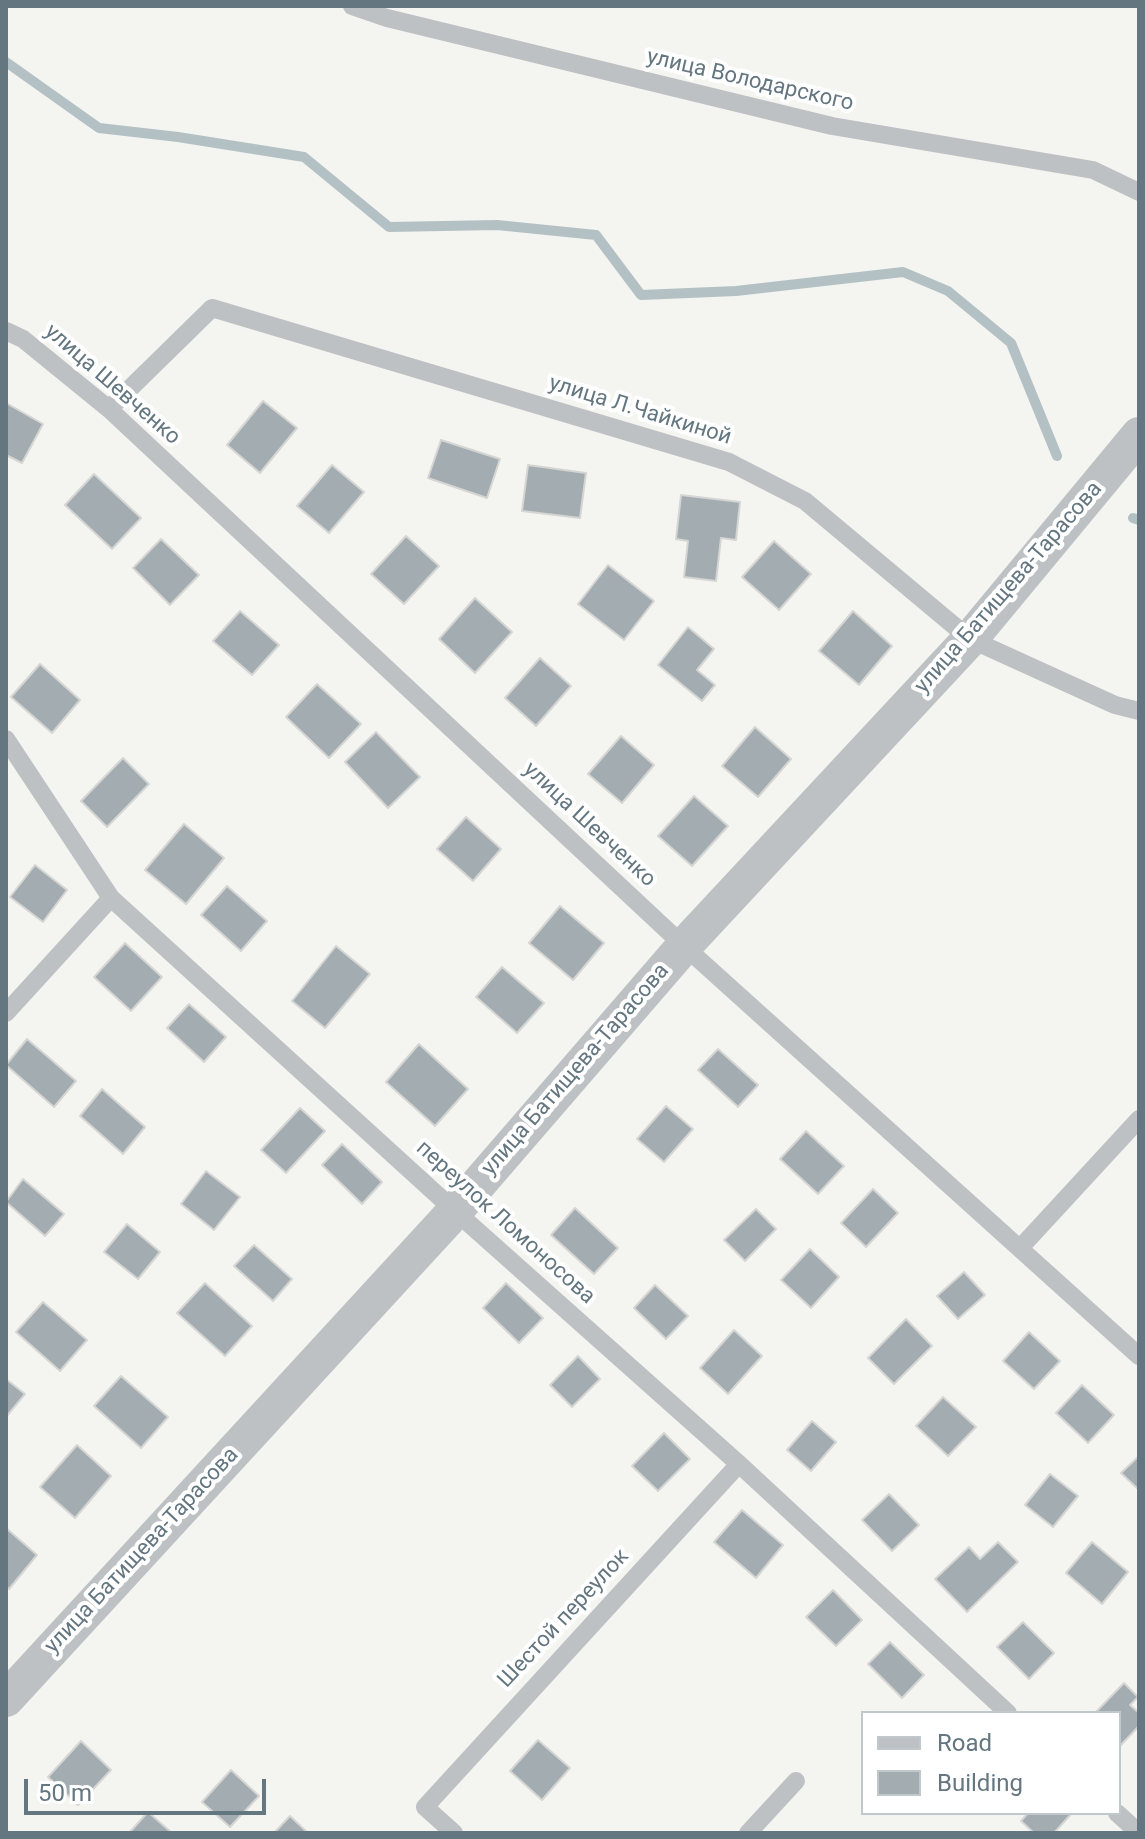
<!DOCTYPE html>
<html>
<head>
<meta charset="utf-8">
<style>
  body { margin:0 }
  #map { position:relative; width:1145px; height:1839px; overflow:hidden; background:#f4f4f0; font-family:Roboto,sans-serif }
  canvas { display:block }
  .frame { position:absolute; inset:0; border:8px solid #647680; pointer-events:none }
  .legend { position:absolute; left:861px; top:1711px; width:260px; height:104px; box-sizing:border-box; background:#fff; border:2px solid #c1c8cc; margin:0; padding:10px 14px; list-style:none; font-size:24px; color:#647680 }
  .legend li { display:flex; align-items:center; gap:16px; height:40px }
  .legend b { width:40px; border:2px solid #c1c8cc }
  .scale { position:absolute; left:24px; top:1779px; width:242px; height:36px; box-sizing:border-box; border:4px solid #647680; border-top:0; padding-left:10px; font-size:24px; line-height:28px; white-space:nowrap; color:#647680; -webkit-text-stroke:6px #fff; paint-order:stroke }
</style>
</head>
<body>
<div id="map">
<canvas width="1145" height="1839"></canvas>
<div class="frame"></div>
<ul class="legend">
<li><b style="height:10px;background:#bdc1c4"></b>Road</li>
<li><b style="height:22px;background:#a3adb1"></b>Building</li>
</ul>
<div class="scale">50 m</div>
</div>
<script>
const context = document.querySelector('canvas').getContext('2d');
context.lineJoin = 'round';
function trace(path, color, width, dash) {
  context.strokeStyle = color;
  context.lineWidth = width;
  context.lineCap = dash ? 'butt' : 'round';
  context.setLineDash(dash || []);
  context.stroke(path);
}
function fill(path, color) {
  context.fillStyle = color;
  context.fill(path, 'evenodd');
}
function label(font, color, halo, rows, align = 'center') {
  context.font = font + ' Roboto,sans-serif';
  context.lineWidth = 8;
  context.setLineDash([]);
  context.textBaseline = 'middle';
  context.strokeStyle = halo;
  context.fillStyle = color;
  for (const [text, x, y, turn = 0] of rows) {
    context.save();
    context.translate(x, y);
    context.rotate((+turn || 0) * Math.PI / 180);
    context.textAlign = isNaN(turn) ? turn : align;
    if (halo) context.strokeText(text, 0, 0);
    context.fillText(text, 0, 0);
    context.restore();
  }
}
const stream = new Path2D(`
  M6 62 99 128 178 137 304 157 389 227 497 225 596 235 641 295 736 291 903 272 948 291 1011 343 1057 456
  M1133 518 1139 520`);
const building = new Path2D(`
  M263 401 297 428 260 473 227 445Z
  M6 403 43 424 22 463 6 455Z
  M441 440 500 459 487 498 428 478Z
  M332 465 364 492 329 533 297 506Z
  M528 465 586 473 580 518 522 511Z
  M94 474 141 518 112 549 65 505Z
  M681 495 740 502 736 540 721 538 716 581 684 577 688 541 676 539Z
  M406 536 439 566 404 604 371 574Z
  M161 539 199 575 170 605 133 568Z
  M774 541 811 574 779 610 742 577Z
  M608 565 654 601 624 640 578 604Z
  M475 598 512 632 475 673 439 639Z
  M240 611 279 645 252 675 213 641Z
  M853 611 892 646 859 685 819 651Z
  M688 627 714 649 697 670 715 685 702 701 658 665Z
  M540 658 571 686 536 726 505 698Z
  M40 664 80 700 52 733 11 697Z
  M317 684 361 724 329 758 286 717Z
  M755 727 791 759 758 797 722 766Z
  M376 732 420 777 388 808 345 762Z
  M621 736 654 765 622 803 588 774Z
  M123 758 149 784 107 827 81 801Z
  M694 796 728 826 692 866 658 836Z
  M466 817 501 849 473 881 437 849Z
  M184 824 224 858 186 904 145 870Z
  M35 865 67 890 43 922 10 897Z
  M227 886 267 921 241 951 201 915Z
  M560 906 604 943 573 980 529 943Z
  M125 943 162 977 131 1011 94 977Z
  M336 946 370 974 325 1028 292 1001Z
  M502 967 544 1003 517 1033 476 997Z
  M189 1004 226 1037 204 1062 167 1028Z
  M27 1039 76 1081 54 1107 6 1065Z
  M419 1044 468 1089 435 1126 386 1082Z
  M718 1049 758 1085 738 1107 698 1070Z
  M102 1089 145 1127 123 1154 80 1116Z
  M666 1106 693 1129 664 1162 637 1139Z
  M300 1108 325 1131 286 1173 261 1150Z
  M806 1131 844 1166 818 1194 780 1159Z
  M342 1144 382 1182 362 1204 322 1165Z
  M206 1171 240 1197 214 1230 181 1204Z
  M23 1179 64 1214 45 1236 6 1202Z
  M873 1189 898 1213 866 1247 841 1223Z
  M575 1208 618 1248 594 1274 551 1235Z
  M756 1209 776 1229 745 1261 724 1240Z
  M127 1224 160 1252 138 1279 104 1252Z
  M254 1245 292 1279 273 1301 234 1266Z
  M810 1249 839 1277 811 1308 781 1280Z
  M964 1272 985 1295 958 1319 937 1296Z
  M205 1283 252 1326 225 1356 177 1313Z
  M506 1283 543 1318 519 1343 483 1308Z
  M655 1285 688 1316 666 1339 634 1308Z
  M43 1302 87 1340 60 1371 16 1332Z
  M906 1319 932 1346 894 1384 868 1358Z
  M734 1330 762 1356 728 1394 700 1368Z
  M1029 1332 1060 1361 1034 1389 1003 1361Z
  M578 1356 600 1379 572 1407 550 1385Z
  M121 1376 168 1417 141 1448 94 1406Z
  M6 1379 25 1394 6 1417Z
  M1082 1385 1114 1415 1088 1443 1056 1413Z
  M943 1397 976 1427 948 1456 916 1426Z
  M812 1421 836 1442 811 1471 787 1450Z
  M664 1433 690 1459 658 1491 632 1466Z
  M77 1445 111 1476 75 1518 40 1487Z
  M1139 1456V1490L1121 1473Z
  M1050 1474 1078 1496 1053 1527 1025 1505Z
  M889 1494 919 1525 892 1551 862 1520Z
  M742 1510 783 1545 756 1578 714 1542Z
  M6 1528 37 1555 9 1589 6 1586Z
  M998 1542 1018 1562 967 1612 935 1579 969 1547 980 1559Z
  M1092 1542 1128 1572 1102 1604 1066 1573Z
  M833 1590 862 1620 836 1646 806 1617Z
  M1023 1622 1054 1653 1029 1679 997 1647Z
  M890 1642 924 1675 902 1698 868 1664Z
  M1124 1683 1138 1697 1130 1705 1139 1713V1726L1119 1747V1713H1095Z
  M538 1740 570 1768 542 1800 510 1771Z
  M81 1741 111 1770 78 1805 48 1777Z
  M231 1770 259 1796 230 1827 202 1802Z
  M148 1812 172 1833H129Z
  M1028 1813H1072L1054 1833H1034L1021 1821Z
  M290 1816 308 1833H274Z`);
const lane = new Path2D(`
  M352 6 387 18 832 126 1093 170 1139 192
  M6 331 23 339 109 409 684 946 1139 1356
  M109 409 212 308 729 462 805 501 970 639 1115 705 1139 711
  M6 739 111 898 455 1211 739 1464 1008 1713
  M6 1013 111 898
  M1021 1247 1139 1119
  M1117 1813 1139 1833
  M454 1833 425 1807 739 1464
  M748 1833 796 1781`);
const street = new Path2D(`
  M6 1699 455 1211 684 946 970 639 1139 435`);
const streetNames = [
  ["улица Володарского",750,81,13],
  ["улица Шевченко",112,385,41],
  ["улица Л.Чайкиной",640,411,17],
  ["улица Батищева-Тарасова",1009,588,-49],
  ["улица Шевченко",589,825,43],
  ["улица Батищева-Тарасова",576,1070,-49],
  ["переулок Ломоносова",505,1223,42],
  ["улица Батищева-Тарасова",142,1551,-47],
  ["Шестой переулок",564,1619,-47]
];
trace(stream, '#b4c1c4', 10);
fill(building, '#a3adb1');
trace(building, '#d5d5d3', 2);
trace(lane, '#bdc1c4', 18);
trace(street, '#bdc1c4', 36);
label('22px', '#647680', '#fff', streetNames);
</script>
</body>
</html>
